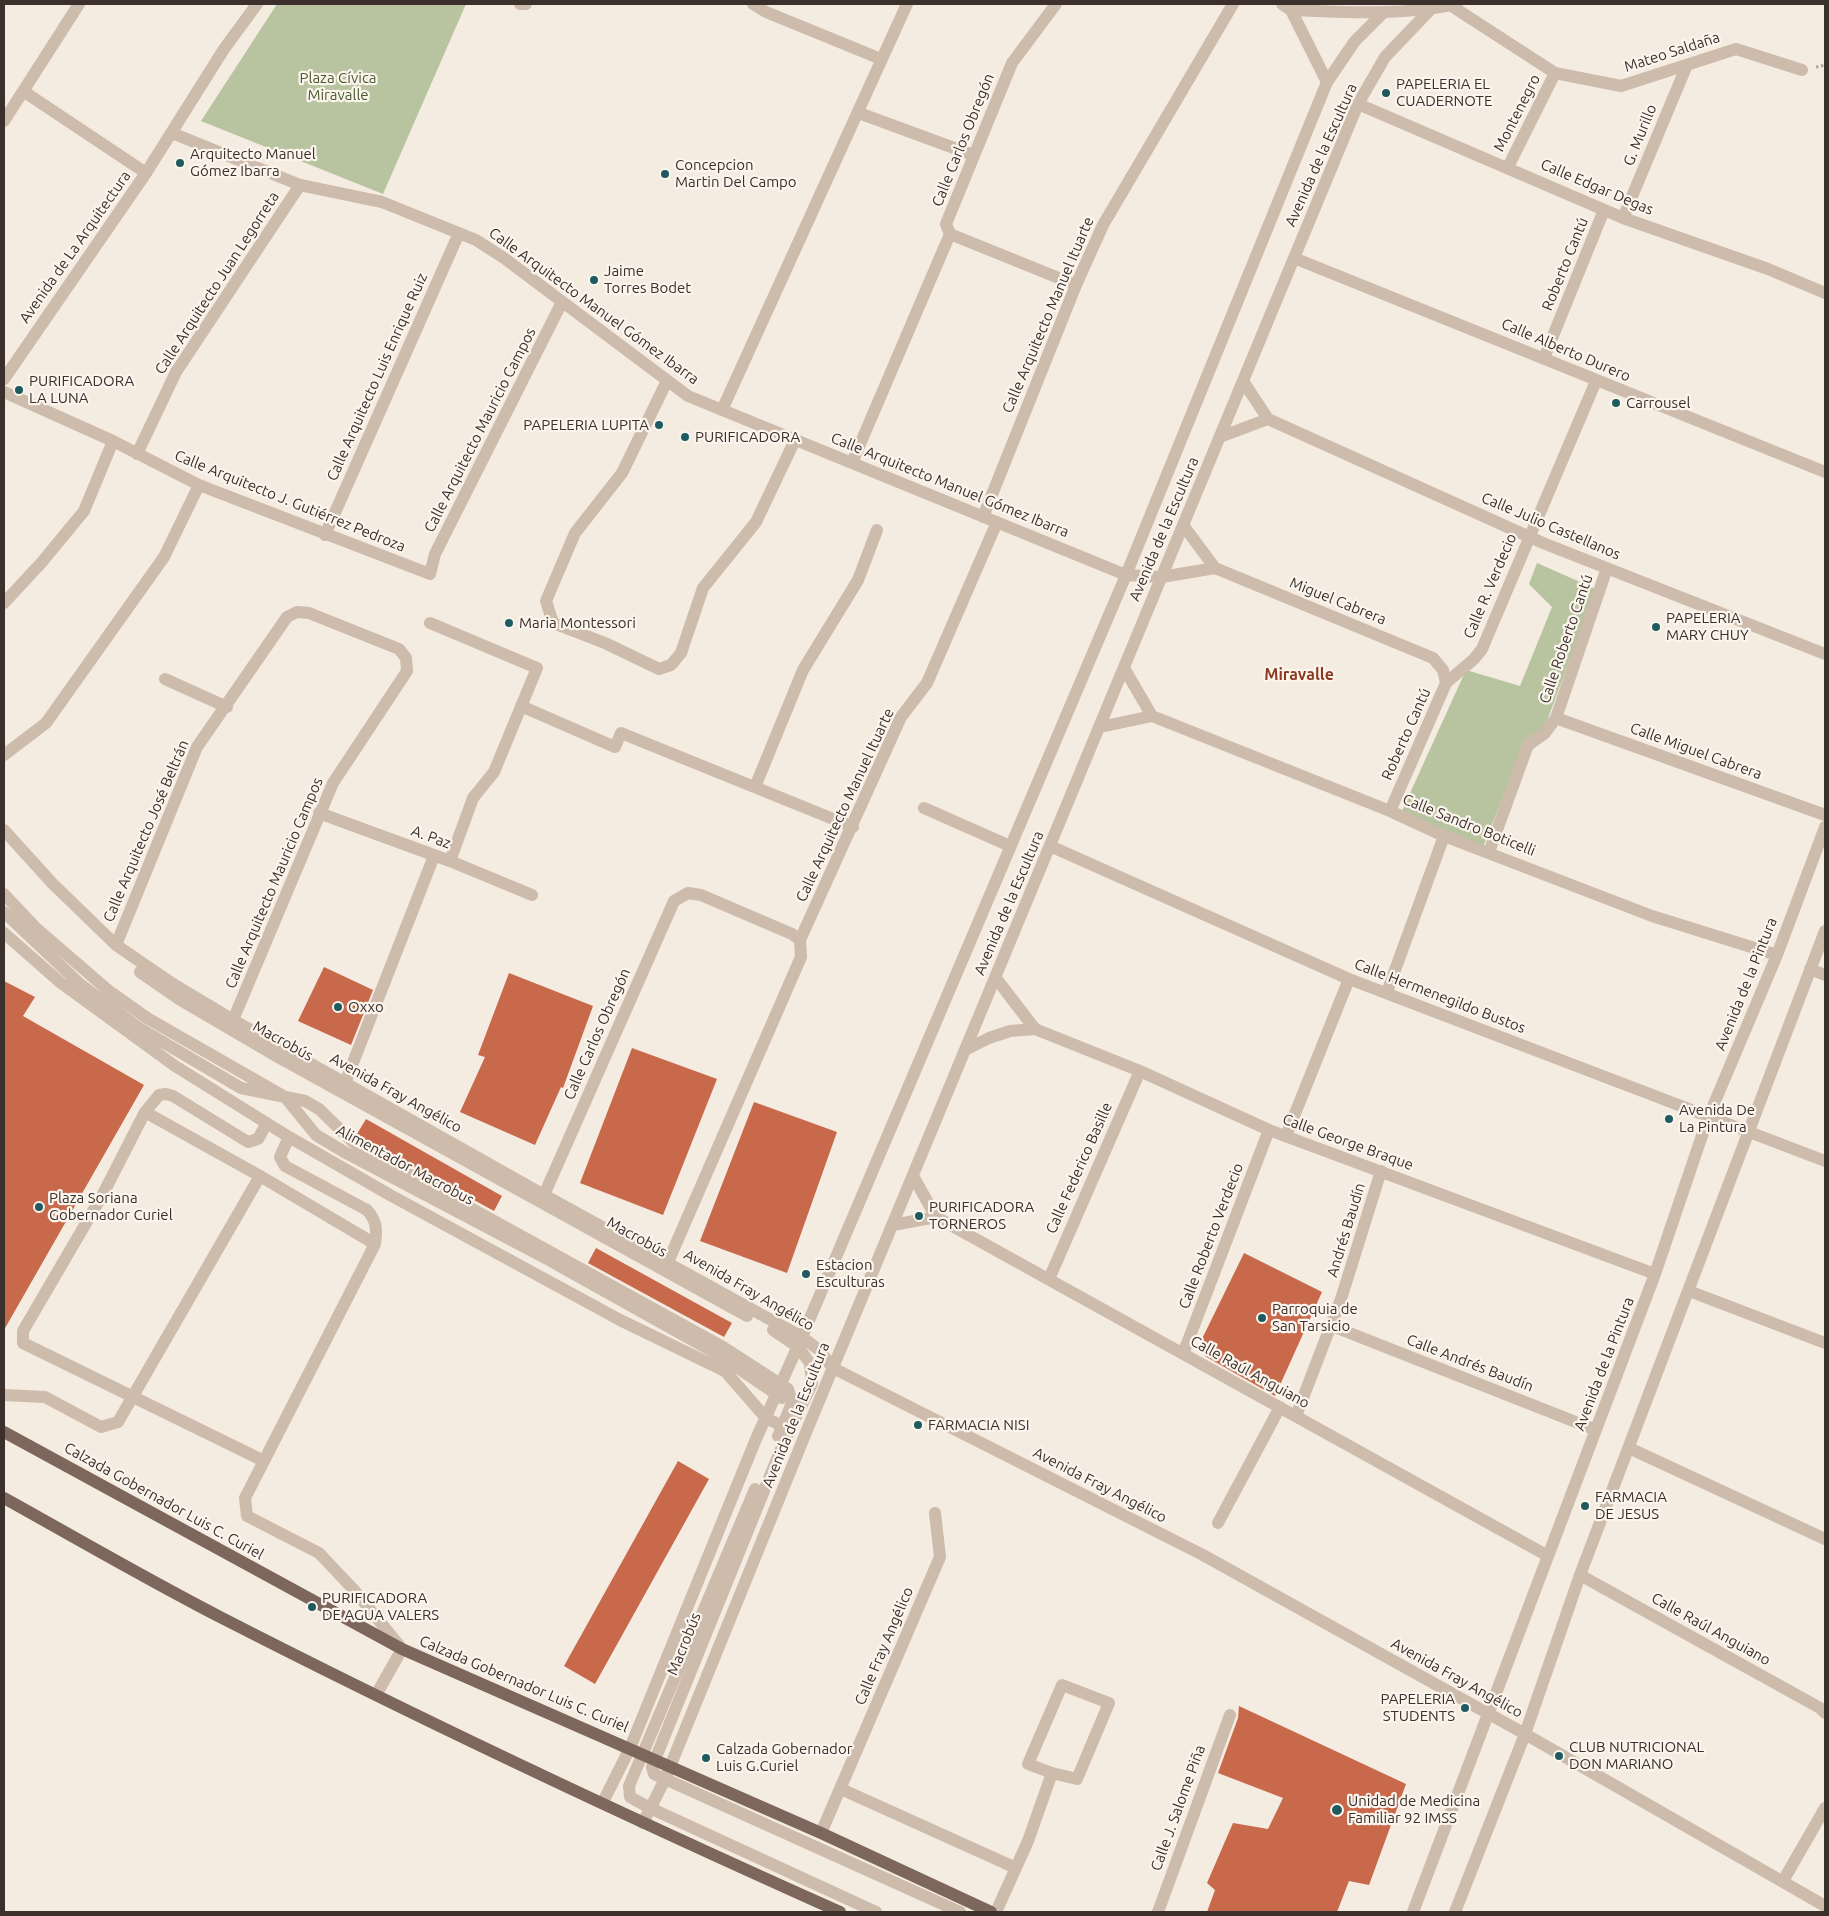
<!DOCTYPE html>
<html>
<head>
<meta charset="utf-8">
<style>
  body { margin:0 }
  #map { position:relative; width:1829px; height:1916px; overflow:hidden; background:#f4ebe1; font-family:Ubuntu,sans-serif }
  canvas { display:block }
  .frame { position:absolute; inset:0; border:5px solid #3b302b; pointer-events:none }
</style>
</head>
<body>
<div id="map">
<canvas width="1829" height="1916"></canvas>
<div class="frame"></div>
</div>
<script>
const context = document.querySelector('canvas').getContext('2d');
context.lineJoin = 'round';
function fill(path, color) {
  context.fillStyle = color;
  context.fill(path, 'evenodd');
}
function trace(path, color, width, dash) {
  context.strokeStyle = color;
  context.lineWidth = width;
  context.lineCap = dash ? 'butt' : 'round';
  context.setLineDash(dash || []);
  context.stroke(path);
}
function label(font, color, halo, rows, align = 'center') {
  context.font = font + ' Ubuntu,sans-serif';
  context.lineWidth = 4.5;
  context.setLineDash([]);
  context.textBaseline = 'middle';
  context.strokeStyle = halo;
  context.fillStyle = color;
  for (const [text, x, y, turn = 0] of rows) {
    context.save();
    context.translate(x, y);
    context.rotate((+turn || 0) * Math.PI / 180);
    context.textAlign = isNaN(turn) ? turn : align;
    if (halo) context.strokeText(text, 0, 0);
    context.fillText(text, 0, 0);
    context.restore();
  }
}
const green = new Path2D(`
  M277 4H466L383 194 201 121Z
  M1537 563 1596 589 1544 729 1525 742 1483 847 1401 813 1466 670 1520 686 1552 607 1529 584Z`);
const building = new Path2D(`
  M324 967 373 990 351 1045 298 1021Z
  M509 973 593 1006 563 1088 561 1087 535 1145 460 1112 485 1057 478 1055Z
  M4 981 35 997 23 1016 144 1085 4 1330Z
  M632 1048 717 1079 663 1215 580 1183Z
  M754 1102 837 1132 787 1273 700 1241Z
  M366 1119 502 1196 494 1211 361 1138 357 1134Z
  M596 1248 732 1323 724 1337 588 1263Z
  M1244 1253 1322 1292 1275 1396 1205 1356 1200 1343Z
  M678 1461 709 1479 595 1684 564 1666Z
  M1239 1706 1406 1784 1369 1885 1349 1881 1337 1912H1207L1215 1890 1207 1883 1233 1823 1268 1829 1283 1798 1218 1773 1238 1718Z`);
const path = new Path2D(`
  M1816 67 1825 65`);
const minor = new Path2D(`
  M520 4H526
  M753 4 766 12 881 59
  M1282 4 1291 10 1327 82
  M1450 5 1555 73 1621 86 1736 49 1802 70
  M1291 10C1347 12 1403 16 1457 4
  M23 91 146 173
  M1358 104 1623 218 1768 269 1825 293
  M859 113 973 155
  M4 121 79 4
  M172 133 300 185 382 202 476 240 504 258 688 396 1126 575 1162 577 1215 568 1433 658 1443 670 1446 683 1390 811
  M1508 167 1555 73
  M1623 218 1687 65
  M950 234 1076 285
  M1294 258 1825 472
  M1544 358 1604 210
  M4 379 146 173 224 49 257 4
  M667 381 622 473 575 533 546 601 553 623 605 643 659 669 671 665 681 653 703 588 756 522 795 440
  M1243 381 1268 419 1543 543 1825 654
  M4 392 113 441 199 485 430 574 435 554 562 302
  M722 410 907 4
  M1220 437 1268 419
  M137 454 176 372 300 185
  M852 463 950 234 946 224 1012 63 1056 4
  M983 517 1076 285 1103 225 1233 4
  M1183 525 1215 568
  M325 535 459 233
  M4 603 42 562 84 511 113 441
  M430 623 537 668 494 772 473 798 450 861
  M1124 668 1152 716
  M165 679 227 707
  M1446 683 1474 659 1482 649 1596 381
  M521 706 615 747 621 733 853 827
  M1556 718 1825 815
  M1100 727 1152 716 1390 811 1444 836 1652 916 1777 955
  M4 755 46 723 164 557 199 485
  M755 787 803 670 858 580 877 530
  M924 808 1010 846
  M319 813 450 861 532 895
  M4 830 52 883 116 945 173 984 233 1020 544 1195 802 1337 819 1350 833 1368 1203 1555 1525 1734 1825 1906
  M1050 846 1349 979 1825 1161
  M1489 852 1528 745 1545 733 1556 718 1607 568
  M4 894 36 928 109 991 147 1018 285 1097 316 1135 346 1153 549 1260 719 1355 782 1398
  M4 912 80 984 139 1028 241 1088 305 1101 319 1109 356 1145 723 1347 788 1389 792 1403 778 1436
  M4 933 61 983 175 1066 289 1137 390 1195 620 1320 725 1371 766 1418 790 1430
  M116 945 197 747 287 617 297 612 309 613 399 649 406 658 407 671 333 783 233 1020
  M1810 969 1825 975
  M140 972 179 999 278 1057 747 1316
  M995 977 1035 1029
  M1387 992 1444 836
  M965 1050 989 1038 1010 1031 1035 1029 1140 1071 1269 1130 1655 1274
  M345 1083 434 856
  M145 1112 260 1176 375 1244 245 1498 247 1516 319 1553 354 1590 402 1649 376 1695
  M1286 1136 1349 979
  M289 1137 280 1157 285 1166 367 1210C377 1221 377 1230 375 1244
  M913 1176 936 1217 1548 1556
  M544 1195 674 901 688 893 701 895 792 934 800 940
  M893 1225 936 1217
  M668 1262 801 957 800 940 901 717 927 683 997 522
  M1049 1279 1140 1071
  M1689 1291 1825 1343
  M1332 1326 1596 1430
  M773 1330 798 1347 810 1363 812 1384 783 1444 652 1767 654 1774 960 1912
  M1183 1354 1269 1130
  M4 1395 45 1397 101 1427 118 1422 260 1176
  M1296 1416 1341 1299 1381 1171
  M1629 1448 1825 1539
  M264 1461 23 1343V1331L103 1194 145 1112 159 1095 166 1094 173 1096 248 1142 258 1139 267 1123
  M755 1489 629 1786 630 1797 650 1808 876 1912
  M1218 1523 1280 1407
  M1580 1575 1820 1708 1825 1713
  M841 1789 1016 1868
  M603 1802 630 1748 756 1439 802 1337 1126 575 1327 82 1355 41 1384 12
  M643 1823 665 1779 807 1430 1358 104 1385 57 1430 10
  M821 1833 940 1557 935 1513
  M1783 1881 1825 1808
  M996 1912 1028 1841 1052 1773 1077 1779 1109 1703 1062 1685 1028 1764 1052 1773
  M1158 1912 1230 1715
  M1413 1912 1655 1274 1708 1118 1777 955 1825 827
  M1455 1912 1525 1734 1580 1575 1825 931`);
const major = new Path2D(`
  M4 1432 402 1649 821 1833 991 1912
  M4 1498C76 1538 148 1580 222 1618 425 1722 632 1819 840 1912`);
const markers = [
  [1386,93,5,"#1f5a5e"],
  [180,163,5,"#1f5a5e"],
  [665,174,5,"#1f5a5e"],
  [594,280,5,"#1f5a5e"],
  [19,390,5,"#1f5a5e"],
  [1616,403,5,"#1f5a5e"],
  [659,425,5,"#1f5a5e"],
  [685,437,5,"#1f5a5e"],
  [509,623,5,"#1f5a5e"],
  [1656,627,5,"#1f5a5e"],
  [338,1007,5,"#1f5a5e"],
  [1669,1119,5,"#1f5a5e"],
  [39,1207,5,"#1f5a5e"],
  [919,1216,5,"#1f5a5e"],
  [806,1274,5,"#1f5a5e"],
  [1262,1318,5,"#1f5a5e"],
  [918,1425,5,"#1f5a5e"],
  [1585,1506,5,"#1f5a5e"],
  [312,1607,5,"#1f5a5e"],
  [1465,1708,5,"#1f5a5e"],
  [1559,1756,5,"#1f5a5e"],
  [706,1758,5,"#1f5a5e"],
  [1337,1810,6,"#1f5a5e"]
];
const streetNames = [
  ["Mateo Saldaña",1672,52,-18],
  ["Montenegro",1517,113,-63],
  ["G. Murillo",1640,135,-68],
  ["Calle Carlos Obregón",963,140,-68],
  ["Avenida de la Escultura",1321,155,-66],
  ["Calle Edgar Degas",1597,187,23],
  ["Avenida de La Arquitectura",75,247,-55],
  ["Roberto Cantú",1565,264,-68],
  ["Calle Arquitecto Juan Legorreta",217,283,-57],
  ["Calle Arquitecto Manuel Gómez Ibarra",594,306,36],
  ["Calle Arquitecto Manuel Ituarte",1048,315,-67],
  ["Calle Alberto Durero",1566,350,23],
  ["Calle Arquitecto Luis Enrique Ruiz",377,377,-66],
  ["Calle Arquitecto Mauricio Campos",480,430,-63],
  ["Calle Arquitecto Manuel Gómez Ibarra",950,485,22],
  ["Calle Arquitecto J. Gutiérrez Pedroza",290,501,22],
  ["Calle Julio Castellanos",1551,526,23],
  ["Avenida de la Escultura",1164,529,-67],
  ["Calle R. Verdecio",1490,586,-67],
  ["Miguel Cabrera",1338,601,22],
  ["Calle Roberto Cantú",1566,639,-71],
  ["Roberto Cantú",1406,734,-66],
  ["Calle Miguel Cabrera",1696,751,20],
  ["Calle Arquitecto Manuel Ituarte",845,805,-65],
  ["Calle Sandro Boticelli",1469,825,22],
  ["Calle Arquitecto José Beltrán",146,831,-67],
  ["A. Paz",431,837,20],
  ["Calle Arquitecto Mauricio Campos",274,883,-67],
  ["Avenida de la Escultura",1009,903,-67],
  ["Avenida de la Pintura",1746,984,-68],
  ["Calle Hermenegildo Bustos",1440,996,21],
  ["Calle Carlos Obregón",597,1034,-66],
  ["Macrobús",283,1041,29],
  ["Avenida Fray Angélico",396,1093,29],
  ["Calle George Braque",1348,1142,20],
  ["Alimentador Macrobus",405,1165,28],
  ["Calle Federico Basille",1079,1168,-66],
  ["Andrés Baudín",1346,1230,-73],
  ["Calle Roberto Verdecio",1211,1236,-69],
  ["Macrobús",637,1237,29],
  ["Avenida Fray Angélico",749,1290,30],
  ["Calle Andrés Baudín",1470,1363,21],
  ["Avenida de la Pintura",1604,1364,-69],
  ["Calle Raúl Anguiano",1250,1372,29],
  ["Avenida de la Escultura",796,1415,-68],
  ["Avenida Fray Angélico",1100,1485,27],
  ["Calzada Gobernador Luis C. Curiel",164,1501,29],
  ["Calle Raúl Anguiano",1711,1629,29],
  ["Macrobús",684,1644,-68],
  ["Calle Fray Angélico",884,1646,-67],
  ["Avenida Fray Angélico",1457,1678,29],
  ["Calzada Gobernador Luis C. Curiel",524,1684,23],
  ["Calle J. Salome Piña",1178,1808,-70]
];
const parkNames = [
  ["Plaza Cívica",338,78],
  ["Miravalle",338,95]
];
const poiNames = [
  ["PAPELERIA EL",1396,84],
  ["CUADERNOTE",1396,101],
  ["Arquitecto Manuel",190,154],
  ["Gómez Ibarra",190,171],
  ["Concepcion",675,165],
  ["Martin Del Campo",675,182],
  ["Jaime",604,271],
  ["Torres Bodet",604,288],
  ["PURIFICADORA",29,381],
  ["LA LUNA",29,398],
  ["Carrousel",1626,403],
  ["PAPELERIA LUPITA",649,425,"right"],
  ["PURIFICADORA",695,437],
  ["PAPELERIA",1666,618],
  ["MARY CHUY",1666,635],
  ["Maria Montessori",519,623],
  ["Oxxo",348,1007],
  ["Avenida De",1679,1110],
  ["La Pintura",1679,1127],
  ["Plaza Soriana",49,1198],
  ["Gobernador Curiel",49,1215],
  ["PURIFICADORA",929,1207],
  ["TORNEROS",929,1224],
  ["Estacion",816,1265],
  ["Esculturas",816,1282],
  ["Parroquia de",1272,1309],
  ["San Tarsicio",1272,1326],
  ["FARMACIA NISI",928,1425],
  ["FARMACIA",1595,1497],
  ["DE JESUS",1595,1514],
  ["PURIFICADORA",322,1598],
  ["DE AGUA VALERS",322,1615],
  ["PAPELERIA",1455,1699,"right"],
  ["STUDENTS",1455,1716,"right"],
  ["CLUB NUTRICIONAL",1569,1747],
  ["DON MARIANO",1569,1764],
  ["Calzada Gobernador",716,1749],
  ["Luis G.Curiel",716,1766],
  ["Unidad de Medicina",1348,1801],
  ["Familiar 92 IMSS",1348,1818]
];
const neighbourhoodNames = [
  ["Miravalle",1299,675]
];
fill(green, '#b8c4a0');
fill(building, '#c8694b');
trace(path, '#b9a596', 3, [2.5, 2.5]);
trace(minor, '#cdbbac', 12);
trace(major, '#7d675c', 12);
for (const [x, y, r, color] of markers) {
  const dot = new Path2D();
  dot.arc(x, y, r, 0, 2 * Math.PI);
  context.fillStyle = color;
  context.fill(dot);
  trace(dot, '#fbf5ee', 2);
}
label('15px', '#3b302b', '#fbf5ee', streetNames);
label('15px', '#4a5a2e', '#fbf5ee', parkNames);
label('15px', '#3b302b', '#fbf5ee', poiNames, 'left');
label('bold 16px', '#8c3b22', '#fbf5ee', neighbourhoodNames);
</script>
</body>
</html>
